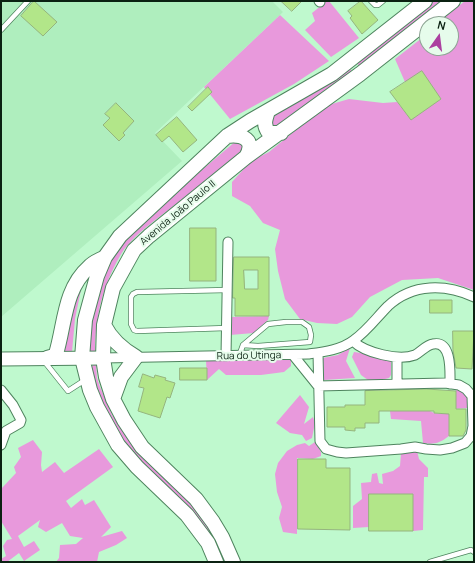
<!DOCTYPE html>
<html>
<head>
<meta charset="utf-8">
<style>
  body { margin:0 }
  #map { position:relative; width:475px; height:563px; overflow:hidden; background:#bff9ce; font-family:Manrope,sans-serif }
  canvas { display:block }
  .frame { position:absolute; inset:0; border:2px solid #0b2112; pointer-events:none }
  .north { position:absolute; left:419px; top:16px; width:40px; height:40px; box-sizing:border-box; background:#e6fceb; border:1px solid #8ea494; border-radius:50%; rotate:14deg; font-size:11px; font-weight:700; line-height:16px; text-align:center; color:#0b2112 }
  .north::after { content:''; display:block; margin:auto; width:14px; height:18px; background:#ac40a0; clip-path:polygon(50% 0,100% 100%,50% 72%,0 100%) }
</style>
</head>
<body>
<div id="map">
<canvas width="475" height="563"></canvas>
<div class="frame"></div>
<div class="north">N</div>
</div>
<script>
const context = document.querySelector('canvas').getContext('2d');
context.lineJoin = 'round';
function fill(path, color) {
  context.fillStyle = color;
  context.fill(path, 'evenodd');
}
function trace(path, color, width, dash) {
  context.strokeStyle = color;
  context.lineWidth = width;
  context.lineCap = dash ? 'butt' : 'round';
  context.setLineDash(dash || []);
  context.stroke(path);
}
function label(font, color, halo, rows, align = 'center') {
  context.font = font + ' Manrope,sans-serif';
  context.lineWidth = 4;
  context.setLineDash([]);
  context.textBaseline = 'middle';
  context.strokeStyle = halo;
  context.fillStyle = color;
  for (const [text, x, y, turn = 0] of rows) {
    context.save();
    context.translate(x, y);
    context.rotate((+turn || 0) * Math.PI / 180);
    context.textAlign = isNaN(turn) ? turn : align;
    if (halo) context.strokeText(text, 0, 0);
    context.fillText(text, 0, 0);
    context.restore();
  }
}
const built = new Path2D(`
  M1 1H272L283 12 155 133 182 161 1 317Z`);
const green = new Path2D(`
  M327 1H329L359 38 331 57 305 30 315 21 312 13Z
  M433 1H446L360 68 357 63Z
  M465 1H474V290L438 278 402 280 370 297 352 317 337 324 317 323 300 319 285 299 278 271 275 249 280 230 263 223 250 206 232 196V182L251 161 269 152 325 106 349 99 383 103 397 102 411 119 441 99 405 82 395 59 427 34V48H451V24H436Z
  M280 15 329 61 294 84 230 119 204 87Z
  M350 69 354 74 275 129 269 128 268 117 309 96Z
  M236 141 241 143 244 148V152C219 171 195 189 171 208 154 221 130 238 120 256 102 287 95 318 95 353H84L102 272 131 230Z
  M85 270 75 319 72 352 63 351 66 316Z
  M269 316 268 320 254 333 230 335V317Z
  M350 348 346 361 355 378 324 380 323 358 338 355Z
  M354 352 374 355 391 361V375L389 378 377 381 368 380 361 375 352 357Z
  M227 359 291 360V366L284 372 261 375H226L219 369 207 380 206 360Z
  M96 365 97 378 100 387 112 415 132 444 196 506 229 562H220L151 476 110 427 87 366Z
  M456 390H461L469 395 470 408 450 409 449 436C440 443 434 445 423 443L421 421 391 419 390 411H424V402L429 403 430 411 434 413 444 414V398H456Z
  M300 395 309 407 304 424 313 417 315 423 312 438 306 441 302 435 290 433 276 423Z
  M33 440 42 452 41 465 42 472 55 462 64 473 99 449 113 467 66 501 71 508 82 499 85 505 94 500 111 527 101 537 122 531 127 538 116 545 99 552 97 562H56L59 558 60 545 76 544 83 538 70 536 62 523 46 532 38 527 40 520 18 536 24 547 34 541 40 550 24 561 19 553 7 562H1V559L6 556 3 546 7 540 12 539 1 521V489L16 473 14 467 21 457 18 448Z
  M315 442 321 452V456L313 459 297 458V534L283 532 279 518 282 507 277 492 275 474 278 463 287 451 297 445 305 443 309 446Z
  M417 451 419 459 428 468V477H424L423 530 413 531V494H369V527L353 528V506L362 499 361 483 371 482 372 474 377 473 379 483 383 484 382 474 393 471 400 466 401 453Z`);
const building = new Path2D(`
  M34 1 57 22 43 36 21 16Z
  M281 1H302L292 11Z
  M361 1 378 20 362 34 350 18 352 16 348 11Z
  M422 71 441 99 411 120 390 92Z
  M208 87 212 92 192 111 188 107Z
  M116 103 134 121 123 133 125 135 119 141 103 125 110 118 105 114Z
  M177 117 197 140 183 152 169 136 162 142 156 135Z
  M190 228H216V281H190Z
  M234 257H269V316H235V298H233ZM244 270H258V289H245Z
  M430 300H452V313H430Z
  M453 331H474L472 369 456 368 453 350Z
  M180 368H207V380H180Z
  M143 374 154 378 155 375 166 378 165 380 175 383 170 398 167 397 160 418 138 411 144 388 139 387Z
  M427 389 456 391V409H466V430L463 436H449V414L434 413V411H379V423H365V428H355V431L345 430V427H327V407H345V405H365V391Z
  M298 459H326V468H350V530L298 529Z
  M369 494H413V531H369Z`);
const lane = new Path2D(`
  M371 1 375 5H378L383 1
  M1 30 28 1
  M227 328 137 331 134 330 131 324V297L133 294 137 292 228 290
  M239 356 243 345 258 346 310 342 311 335 309 327 302 322H286L268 324 243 345
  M44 361 68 391 85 380
  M430 562 471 550 474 552`);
const street = new Path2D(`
  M319 1 320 2
  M353 341C365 353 399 361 415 355 421 352 426 345 433 344 452 340 450 372 450 384
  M293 355 318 386 445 383 459 385 466 389 472 396 473 426 471 436 465 443 452 448 440 450 426 449 415 447 401 449 346 453 337 452 326 449 320 441 318 353
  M226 356 228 242
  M397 357V384
  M103 358 308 354C323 352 341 350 354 340 367 331 377 317 388 306 413 283 446 284 474 297
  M1 390 13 405 21 420 20 423 6 431 1 445`);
const secondary = new Path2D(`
  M1 359 103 358`);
const primary = new Path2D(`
  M268 111C265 120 263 125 269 133H281
  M227 136C243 134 256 140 246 157
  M104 325C111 339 122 349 136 357L121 377 113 399
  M47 358 54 356 56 354C65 324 64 289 89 267 93 262 100 260 105 257
  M216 562 208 543 187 515 137 467 118 445 97 407 90 390 82 358 85 320 97 276 105 257 120 236 227 136 250 121 332 74 425 1
  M233 562 222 537 213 522 196 499 142 447 124 420 113 399 106 377 103 358 104 325 113 288 134 250 149 236 246 157 360 74 453 1`);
const streetNames = [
  ["Avenida João Paulo II",178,213,-40],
  ["Rua do Utinga",249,356,-1]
];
fill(built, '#afeebe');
fill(green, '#e899dc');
fill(building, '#b2e689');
trace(building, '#95b47e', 1);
trace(lane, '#4e845e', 6);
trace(street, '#4e845e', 11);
trace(secondary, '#4e845e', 15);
trace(primary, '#4e845e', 16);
trace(lane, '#fff', 4.5);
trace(street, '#fff', 9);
trace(secondary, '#fff', 13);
trace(primary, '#fff', 14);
label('10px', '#0b2112', '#e6fceb', streetNames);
</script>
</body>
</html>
